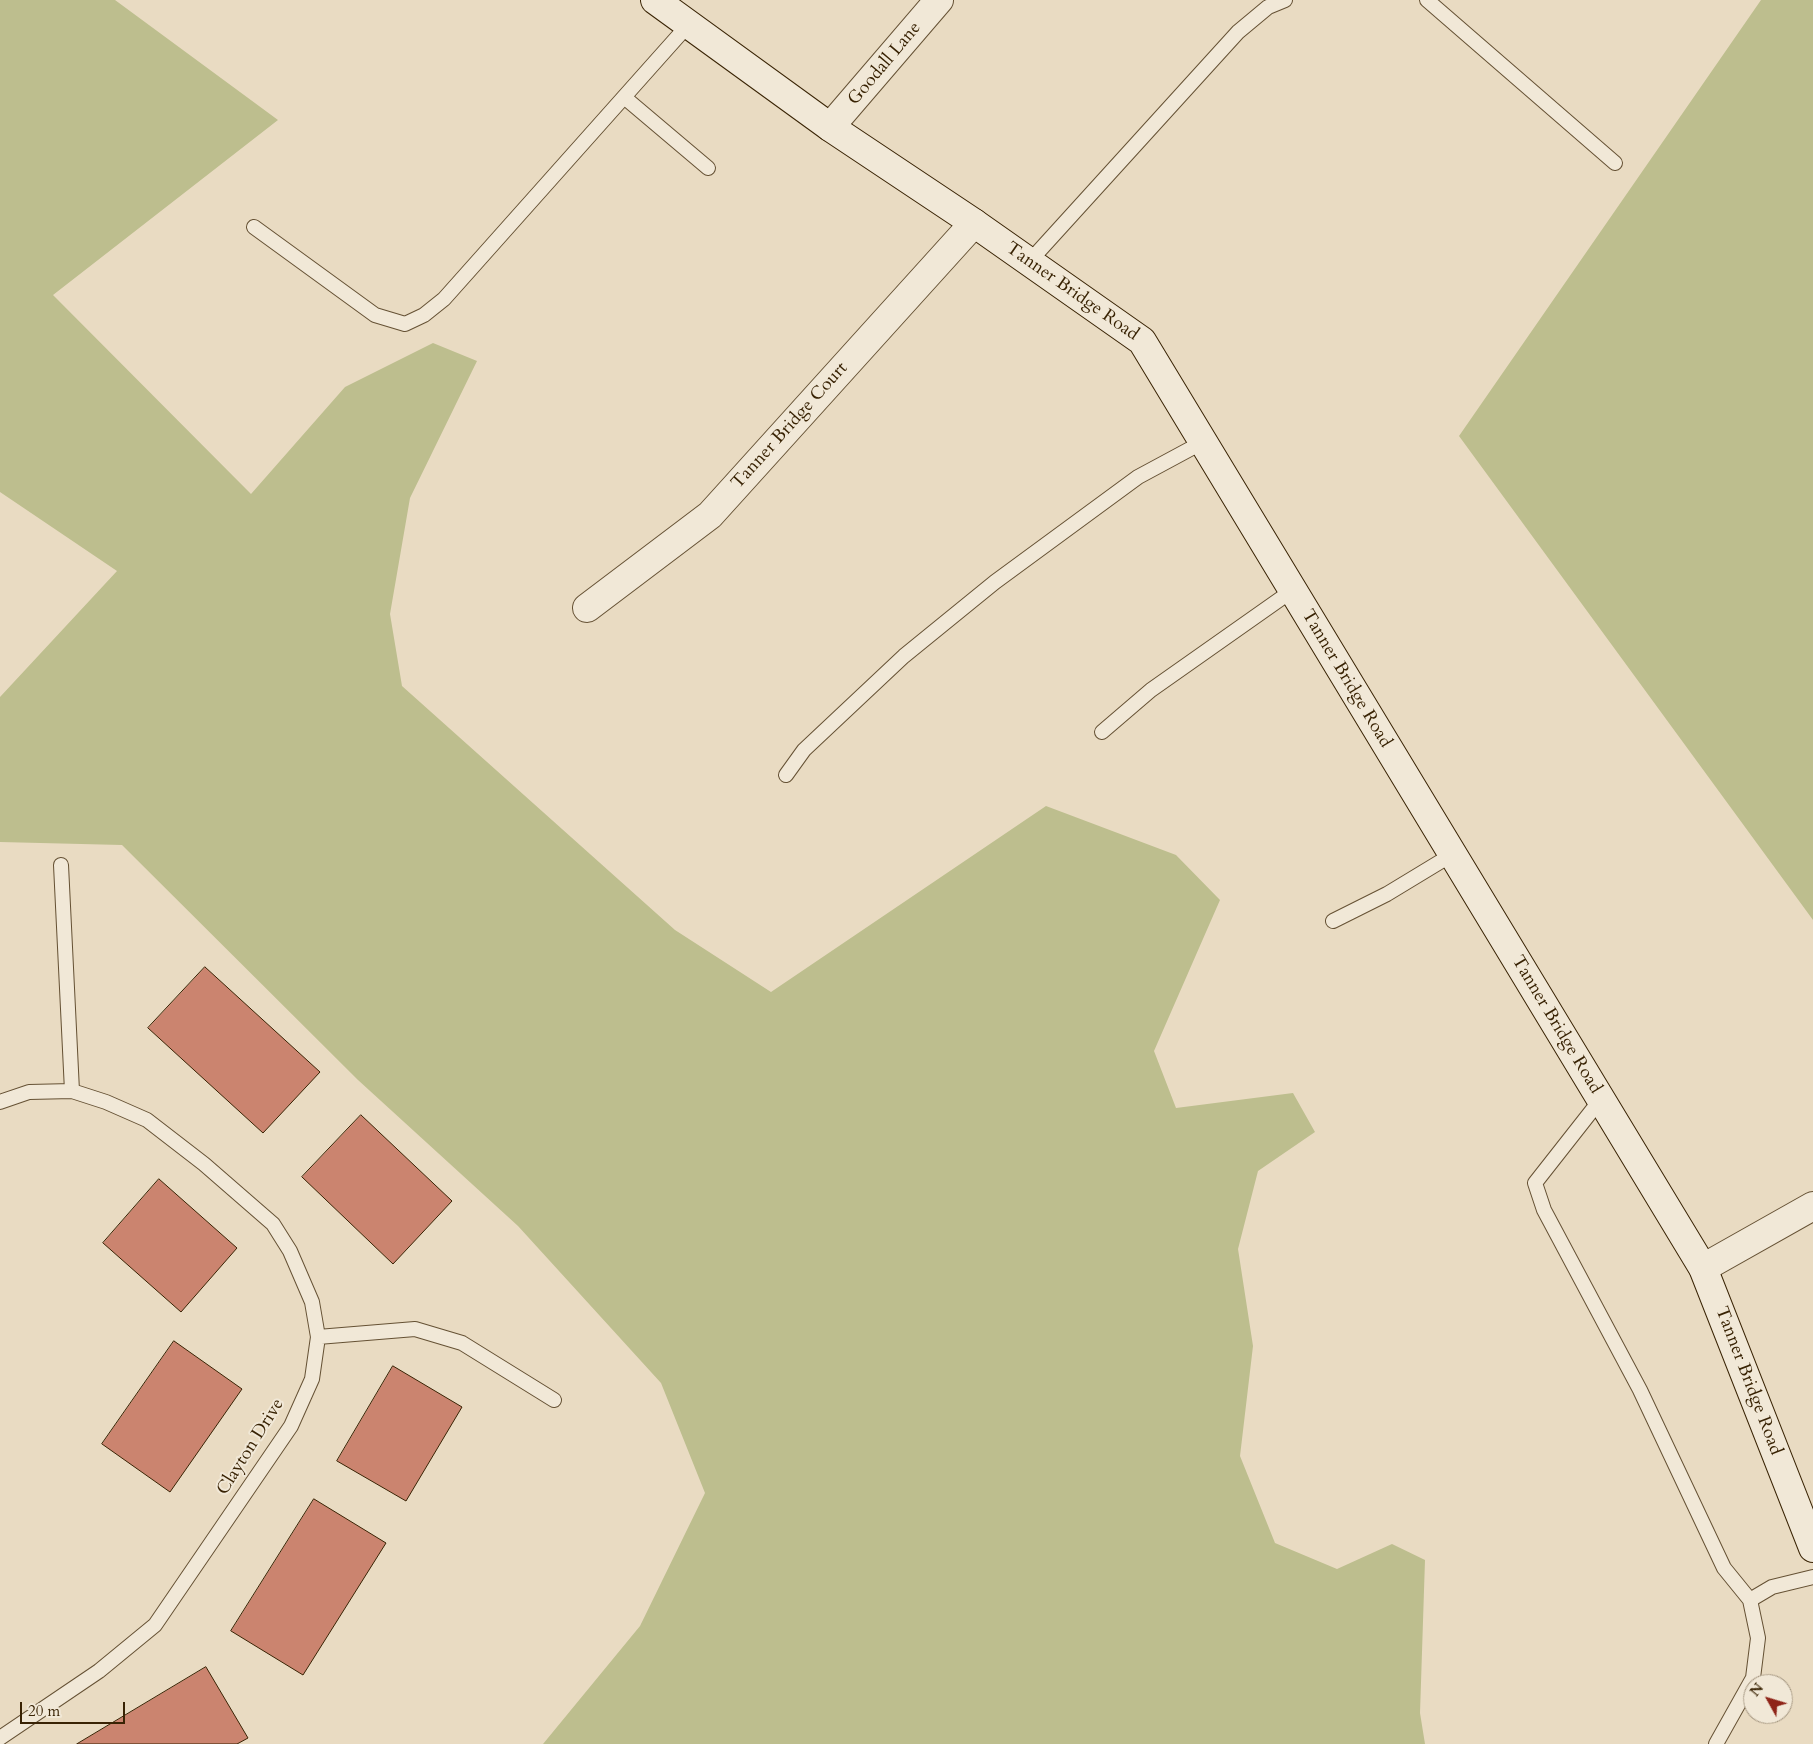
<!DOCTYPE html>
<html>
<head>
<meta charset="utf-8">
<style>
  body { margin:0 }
  #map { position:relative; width:1813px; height:1744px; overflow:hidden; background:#e9dbc2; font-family:Cardo,serif }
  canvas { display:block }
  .north { position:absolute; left:1743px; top:1674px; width:50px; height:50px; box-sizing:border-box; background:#f1e8d7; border:1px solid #a79983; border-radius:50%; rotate:309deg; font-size:14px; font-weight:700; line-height:20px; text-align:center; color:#392304 }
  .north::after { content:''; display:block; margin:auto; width:18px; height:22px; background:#8f2418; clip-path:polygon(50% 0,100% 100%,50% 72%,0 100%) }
  .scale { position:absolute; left:20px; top:1702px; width:105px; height:22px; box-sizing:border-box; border:2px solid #392304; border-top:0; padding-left:6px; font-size:15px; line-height:18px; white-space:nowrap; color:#392304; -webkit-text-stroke:4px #f1e8d7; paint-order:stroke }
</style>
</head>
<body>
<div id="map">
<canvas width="1813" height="1744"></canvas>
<div class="north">N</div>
<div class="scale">20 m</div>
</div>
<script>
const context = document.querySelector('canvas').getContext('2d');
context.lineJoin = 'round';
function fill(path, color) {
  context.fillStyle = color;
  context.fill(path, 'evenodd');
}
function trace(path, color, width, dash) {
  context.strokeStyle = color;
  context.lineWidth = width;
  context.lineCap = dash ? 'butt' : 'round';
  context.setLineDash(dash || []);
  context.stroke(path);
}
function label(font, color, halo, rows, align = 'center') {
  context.font = font + ' Cardo,serif';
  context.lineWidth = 4;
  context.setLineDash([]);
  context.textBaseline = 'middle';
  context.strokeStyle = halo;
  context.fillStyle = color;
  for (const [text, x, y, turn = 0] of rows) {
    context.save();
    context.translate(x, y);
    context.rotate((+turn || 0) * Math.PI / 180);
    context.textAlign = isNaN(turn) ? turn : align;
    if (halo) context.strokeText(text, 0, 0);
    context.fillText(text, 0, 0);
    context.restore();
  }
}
const green = new Path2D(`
  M0 0H115L278 120 53 295 251 494 345 387 433 343 477 361 410 498 390 614 402 686 675 930 771 992 1046 806 1176 855 1220 900 1154 1051 1176 1108 1293 1093 1315 1132 1258 1171 1238 1249 1253 1346 1240 1456 1275 1543 1337 1569 1392 1544 1425 1560 1420 1713 1425 1744H543L640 1626 705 1493 661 1383 518 1226 358 1080 122 845 0 842V697L117 571 0 492Z
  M1761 0H1813V920L1459 436Z`);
const building = new Path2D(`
  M205 967 320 1072 263 1133 148 1028Z
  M361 1115 452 1201 393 1264 302 1177Z
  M159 1179 237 1248 181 1312 103 1243Z
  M174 1341 242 1389 170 1492 102 1444Z
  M393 1366 462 1407 406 1501 337 1461Z
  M314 1499 386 1543 303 1675 231 1631Z
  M206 1667 248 1738 237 1744H77Z`);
const lane = new Path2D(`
  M1427 0 1615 163
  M624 97 708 168
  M254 227 375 315 405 324 424 315 444 299 689 24
  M1029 262 1238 32 1268 7 1285 0
  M1102 732 1151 690 1293 590
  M786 775 804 750 904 656 995 582 1138 477 1203 442
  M61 865 72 1091
  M1333 921 1387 894 1453 854
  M1601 1099 1535 1183 1544 1210 1640 1390 1724 1568 1750 1600 1772 1587 1813 1577
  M0 1102 29 1092 72 1091 106 1102 147 1120 204 1164 273 1224 290 1251 312 1302 318 1337 312 1379 291 1426 155 1625 99 1671 0 1738
  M318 1337 415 1329 462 1343 554 1400
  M1716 1744 1753 1678 1758 1638 1750 1600`);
const street = new Path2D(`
  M830 127 939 0
  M587 608 710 515 974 223
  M1703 1268 1813 1206`);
const secondary = new Path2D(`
  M655 0 830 127 974 223 1142 341 1703 1268 1813 1548`);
const streetNames = [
  ["Goodall Lane",885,64,-50],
  ["Tanner Bridge Road",1072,292,35],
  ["Tanner Bridge Court",790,426,-48],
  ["Tanner Bridge Road",1346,679,59],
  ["Tanner Bridge Road",1556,1025,59],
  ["Tanner Bridge Road",1748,1381,69],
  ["Clayton Drive",251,1447,-58]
];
fill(green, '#bdbe8e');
fill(building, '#cb846f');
trace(building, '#392304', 1);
trace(lane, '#655134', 16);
trace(street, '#655134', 30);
trace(secondary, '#392304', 30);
trace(lane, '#f1e8d7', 14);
trace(street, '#f1e8d7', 28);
trace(secondary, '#f1e8d7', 28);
label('18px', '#392304', '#f1e8d7', streetNames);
</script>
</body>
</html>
